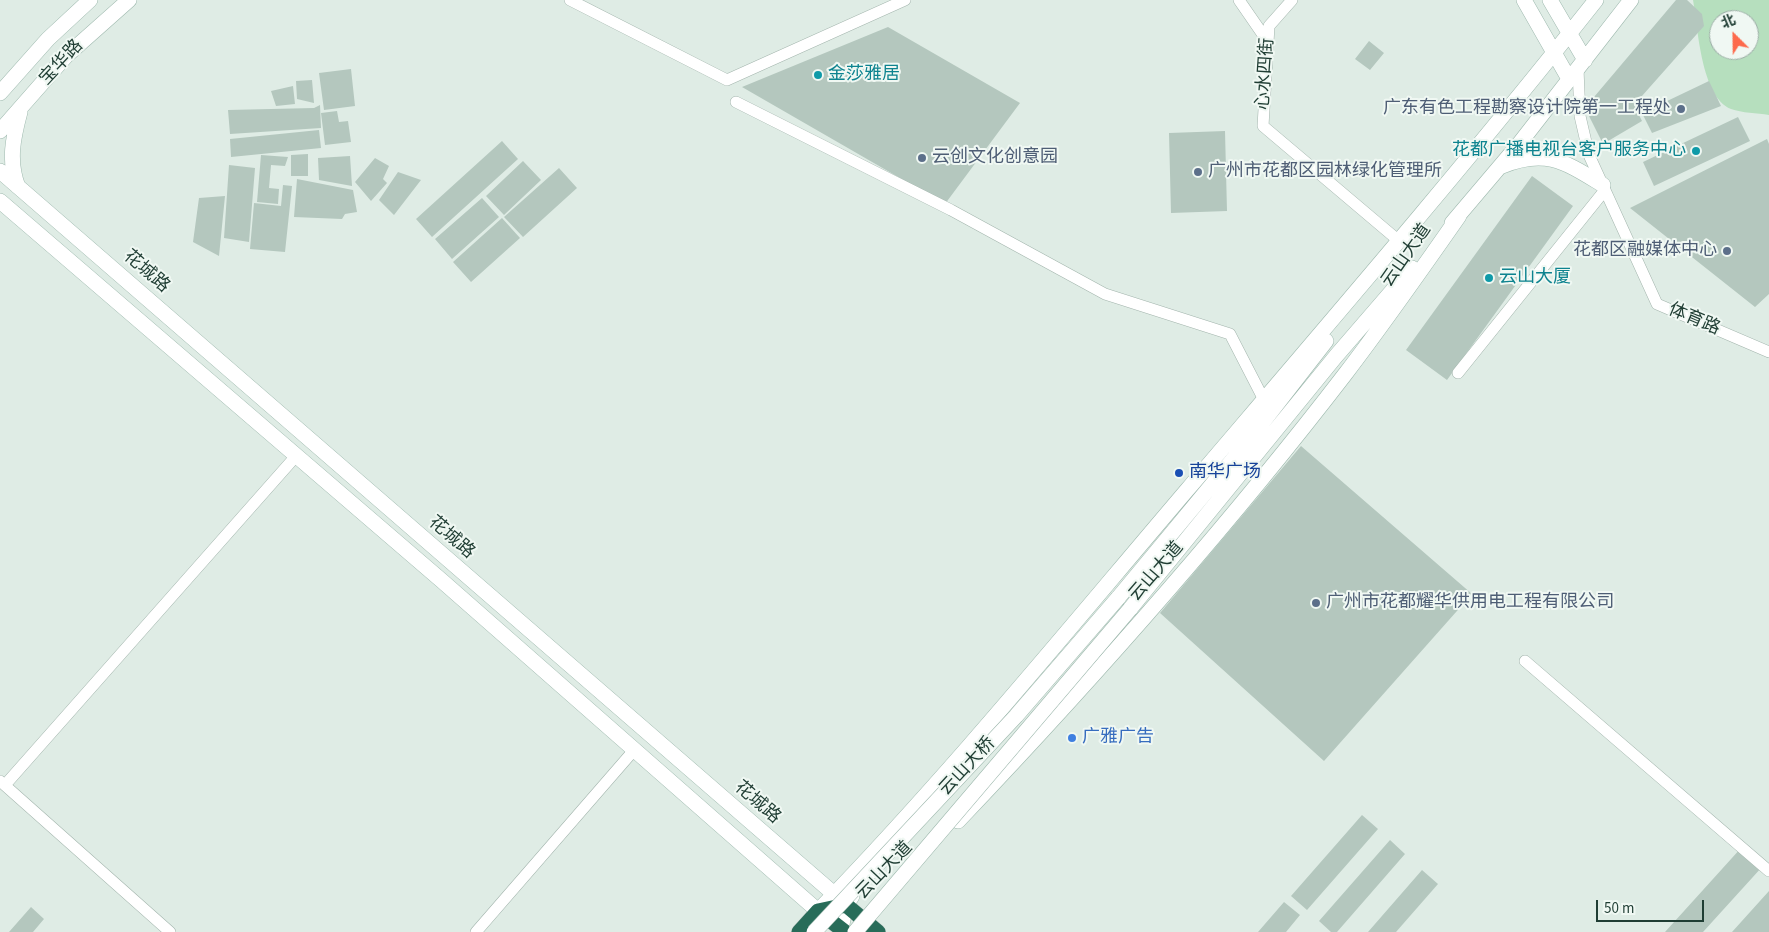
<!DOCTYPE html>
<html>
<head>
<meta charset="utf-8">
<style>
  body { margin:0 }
  #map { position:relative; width:1769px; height:932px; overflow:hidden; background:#dfece5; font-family:"Source Sans 3","Noto Sans SC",sans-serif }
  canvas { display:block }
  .north { position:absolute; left:1709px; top:10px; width:50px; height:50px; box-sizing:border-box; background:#f0f8f3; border:1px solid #9cada6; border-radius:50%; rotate:337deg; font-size:14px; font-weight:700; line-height:20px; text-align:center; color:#1f3d33 }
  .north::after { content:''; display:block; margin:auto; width:18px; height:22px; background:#fd6a4c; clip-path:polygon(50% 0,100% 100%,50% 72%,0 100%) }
  .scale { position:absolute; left:1596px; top:900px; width:108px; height:22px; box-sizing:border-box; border:2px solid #1f3d33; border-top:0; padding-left:6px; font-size:15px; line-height:18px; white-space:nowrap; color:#1f3d33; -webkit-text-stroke:4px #f0f8f3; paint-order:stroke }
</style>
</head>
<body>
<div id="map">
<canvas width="1769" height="932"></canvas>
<div class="north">北</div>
<div class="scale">50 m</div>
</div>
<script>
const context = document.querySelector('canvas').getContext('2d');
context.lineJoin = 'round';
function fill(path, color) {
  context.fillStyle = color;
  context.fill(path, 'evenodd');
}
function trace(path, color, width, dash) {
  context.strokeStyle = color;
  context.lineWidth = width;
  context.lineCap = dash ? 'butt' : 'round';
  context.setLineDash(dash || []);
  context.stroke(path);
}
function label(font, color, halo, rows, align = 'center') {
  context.font = font + ' "Source Sans 3","Noto Sans SC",sans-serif';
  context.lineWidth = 4;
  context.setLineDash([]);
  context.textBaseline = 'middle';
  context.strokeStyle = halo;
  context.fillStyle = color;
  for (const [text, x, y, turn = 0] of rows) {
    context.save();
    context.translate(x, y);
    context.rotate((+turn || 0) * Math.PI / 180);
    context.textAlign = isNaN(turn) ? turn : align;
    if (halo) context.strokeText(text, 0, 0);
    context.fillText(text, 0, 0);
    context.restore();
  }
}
const green = new Path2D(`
  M1693 0H1769V115C1757 113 1742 113 1731 109 1701 97 1698 28 1693 0ZM1719 20H1749V50H1719Z`);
const building = new Path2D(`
  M1676 0H1687L1702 14 1704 26 1634 105 1642 121 1603 144 1588 114 1594 97Z
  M888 27 1020 103 945 204 742 87Z
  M1369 41 1384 53 1370 70 1355 59Z
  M351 69 355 106 324 110 319 73Z
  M312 80 314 103 297 99 296 81Z
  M1709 81 1721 106 1652 133 1642 113Z
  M293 86 295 104 276 106 271 91Z
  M320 105 321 128 230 134 228 110 314 108Z
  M337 111 339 122 348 121 351 142 325 145 321 113Z
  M1738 117 1750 141 1654 186 1643 162Z
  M319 130 321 148 231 157 230 139Z
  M1225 131 1227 211 1171 213 1169 133Z
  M1767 139 1769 144V294L1755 307 1630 208Z
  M502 141 518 159 432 237 416 219Z
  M308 154V176H291V155Z
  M261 155 288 157 285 166 271 165 269 188 279 189 278 204 257 202Z
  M350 156 352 186 319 180 318 158Z
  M375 158 389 166 383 179 387 183 371 201 355 182Z
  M523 161 541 180 504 215 486 196Z
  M229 165 255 168 249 242 224 238Z
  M559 168 577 188 523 237 504 217Z
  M398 172 421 180 394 215 379 200Z
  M1532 176 1573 206 1447 380 1406 350Z
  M297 179 353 190 357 212 345 214 342 219 294 217Z
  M283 185 292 186 285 252 250 249 254 203 281 206Z
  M225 196 219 256 193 242 199 198Z
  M482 198 499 217 452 259 435 239Z
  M502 218 520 238 471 282 453 262Z
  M1301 446 1472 594 1324 761 1160 613Z
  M1362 815 1378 829 1307 910 1291 896Z
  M1390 840 1405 854 1337 932H1331L1319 921Z
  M1741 848 1762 867 1703 932H1665Z
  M1422 870 1438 884 1396 932H1368Z
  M1769 891V932H1732Z
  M1284 902 1300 915 1286 932H1258Z
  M31 907 44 919 33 932H9Z`);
const street = new Path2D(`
  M570 0 727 80 905 0
  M1239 0 1268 42
  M1292 0 1269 26 1263 126 1399 241
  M1578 69 1580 116 1589 155 1657 304 1769 352
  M736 102 951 210 1105 294 1230 334 1264 400
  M1458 373 1605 190
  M1525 661 1769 871
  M0 781 170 932
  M5 785 296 456
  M476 932 635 749`);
const secondary = new Path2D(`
  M1524 0 1569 79
  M1550 0 1585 60
  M0 93 48 39 90 0
  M0 131 66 56 129 0
  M1502 166C1546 148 1565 162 1603 185
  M0 171 841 900
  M18 187C8 161 13 138 20 112
  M0 201 441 580 818 911C948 777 1066 632 1187 490 1325 328 1464 167 1596 0
  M1452 223 1519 144 1631 0
  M1118 598 1249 440 1326 341
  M1130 609 1336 356 1412 268
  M958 821C1094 678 1226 529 1346 373 1385 322 1422 269 1459 216
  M841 929 846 905 852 896`);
const highway = new Path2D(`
  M818 911 845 932
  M799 932 818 911 846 905 878 932`);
const secondaryBridge = new Path2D(`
  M814 932 1016 716 1118 598
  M855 932 1130 609`);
const markers = [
  [818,75,5,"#0f9aa8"],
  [1681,109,5,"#5c6f8a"],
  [1696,151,5,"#0f9aa8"],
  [922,158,5,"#5c6f8a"],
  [1198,172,5,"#5c6f8a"],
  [1727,251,5,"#5c6f8a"],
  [1489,278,5,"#0f9aa8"],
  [1179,473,5,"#1a4fb4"],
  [1316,603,5,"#5c6f8a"],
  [1072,738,5,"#3f7fe0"]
];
const streetNames = [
  ["宝华路",62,63,-47],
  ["心水四街",1266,74,-86],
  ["云山大道",1407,256,-55],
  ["花城路",146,272,41],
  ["体育路",1694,320,23],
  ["花城路",451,538,41],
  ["云山大道",1157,572,-49],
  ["云山大桥",968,767,-47],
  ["花城路",757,803,41],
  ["云山大道",885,871,-46]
];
const cultureNames = [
  ["金莎雅居",828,75],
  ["花都广播电视台客户服务中心",1686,151,"right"],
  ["云山大厦",1499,278]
];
const serviceNames = [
  ["广东有色工程勘察设计院第一工程处",1671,109,"right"],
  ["云创文化创意园",932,158],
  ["广州市花都区园林绿化管理所",1208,172],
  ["花都区融媒体中心",1717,251,"right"],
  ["广州市花都耀华供用电工程有限公司",1326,603]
];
const transitNames = [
  ["南华广场",1189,473]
];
const shopNames = [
  ["广雅广告",1082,738]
];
fill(green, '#b6dfbe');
fill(building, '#b4c7be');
trace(street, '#a2b4ac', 12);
trace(secondary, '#9db8ad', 16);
trace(highway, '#c0c9c6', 16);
trace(street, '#fff', 11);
trace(secondary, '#fff', 15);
trace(highway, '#286c59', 15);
trace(secondaryBridge, '#9db8ad', 16, []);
trace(secondaryBridge, '#fff', 15);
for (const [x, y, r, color] of markers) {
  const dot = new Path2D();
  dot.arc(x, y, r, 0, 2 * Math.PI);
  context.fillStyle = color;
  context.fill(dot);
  trace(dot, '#f0f8f3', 2);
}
label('18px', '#1f3d33', '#f0f8f3', streetNames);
label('18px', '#0d838f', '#f0f8f3', cultureNames, 'left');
label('18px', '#4e5e75', '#f0f8f3', serviceNames, 'left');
label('18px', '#164399', '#f0f8f3', transitNames, 'left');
label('18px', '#366cbe', '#f0f8f3', shopNames, 'left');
</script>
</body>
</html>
